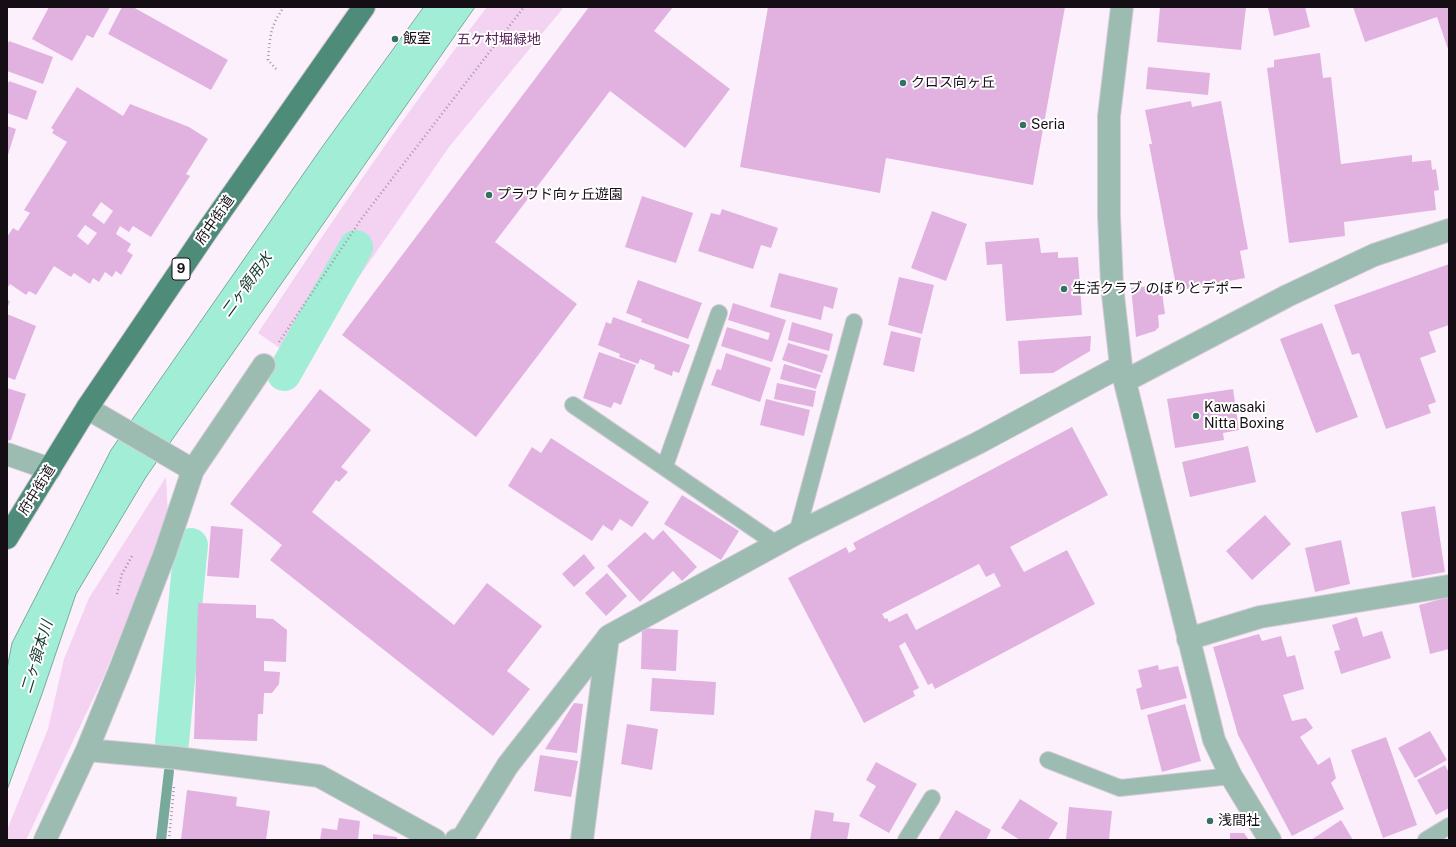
<!DOCTYPE html>
<html>
<head>
<meta charset="utf-8">
<style>
  body { margin:0 }
  #map { position:relative; width:1456px; height:847px; overflow:hidden; background:#fdf0fd; font-family:"Public Sans",sans-serif }
  canvas { display:block }
  .frame { position:absolute; inset:0; border:8px solid #150e15; pointer-events:none }
</style>
</head>
<body>
<div id="map">
<canvas width="1456" height="847"></canvas>
<div class="frame"></div>
</div>
<script>
const context = document.querySelector('canvas').getContext('2d');
context.lineJoin = 'round';
function fill(path, color) {
  context.fillStyle = color;
  context.fill(path, 'evenodd');
}
function trace(path, color, width, dash) {
  context.strokeStyle = color;
  context.lineWidth = width;
  context.lineCap = dash ? 'butt' : 'round';
  context.setLineDash(dash || []);
  context.stroke(path);
}
function label(font, color, halo, rows, align = 'center') {
  context.font = font + ' "Public Sans","Noto Sans JP",sans-serif';
  context.lineWidth = 4;
  context.setLineDash([]);
  context.textBaseline = 'middle';
  context.strokeStyle = halo;
  context.fillStyle = color;
  for (const [text, x, y, turn = 0] of rows) {
    context.save();
    context.translate(x, y);
    context.rotate((+turn || 0) * Math.PI / 180);
    context.textAlign = isNaN(turn) ? turn : align;
    if (halo) context.strokeText(text, 0, 0);
    context.fillText(text, 0, 0);
    context.restore();
  }
}
const green = new Path2D(`
  M487 7H564L449 147 300 362 258 333C331 222 406 112 487 7Z
  M166 477 168 517 104 676 26 840H7V830L48 729 64 659 89 598Z`);
const water = new Path2D(`
  M424 7H475L146 477 76 594 42 694 7 790V669L12 643 111 450 320 150Z`);
const stream = new Path2D(`
  M161 840 169 771`);
const canal = new Path2D(`
  M284 374 356 247
  M172 742 191 545`);
const building = new Path2D(`
  M49 7H110L93 38 87 35 72 61 32 39Z
  M122 7H133L228 60 211 90 108 34Z
  M589 7H673L654 31 730 89 685 148 610 91 495 242 577 304 476 437 342 335Z
  M768 7H1065L1033 185 886 158 880 193 740 167Z
  M1160 7H1246L1241 50 1157 42Z
  M1268 7H1305L1310 27 1274 36Z
  M1353 7H1449V52L1437 17 1365 42Z
  M9 41 53 57 43 84 7 71V46Z
  M1320 53 1323 78 1331 77 1341 164 1412 155V162L1431 160 1432 170 1436 169 1439 190 1434 191 1436 210 1344 222 1345 236 1289 243 1267 68 1274 67V60Z
  M1148 67 1210 73 1208 95 1146 89Z
  M9 81 37 91 27 120 7 113V86Z
  M77 87 123 116 130 104 189 127 208 139 186 174 190 176 151 237 133 226 129 232 120 226 116 234 131 244 127 251 133 255 121 275 116 271 112 277 105 272 99 282 93 278 90 284 74 273 71 277 54 266 36 295 29 291 26 295 10 284 7 288V237L13 228 18 231 30 213 24 210 67 142 52 133 54 130 51 128ZM101 202 113 211 104 224 92 215ZM85 225 97 233 88 245 77 236Z
  M1191 101 1192 107 1221 101 1248 249 1240 251 1245 278 1177 291 1149 144H1152L1145 110Z
  M7 126 16 129 7 158Z
  M642 196 693 213 676 263 625 247Z
  M722 209 778 228 771 248 761 245 753 269 698 251 711 213 720 215Z
  M932 211 967 224 946 281 911 268Z
  M1039 238 1041 253 1058 252V258L1078 257 1082 315 1006 321 1002 264 987 265 985 242Z
  M1449 264V325L1429 332 1436 352 1420 358 1436 402 1428 405 1431 413 1386 429 1359 353 1352 355 1334 305Z
  M779 273 838 288 833 309 824 306 821 320 770 307Z
  M899 277 934 285 922 334 888 325Z
  M638 280 702 303 688 339 641 322 642 319 626 313Z
  M1161 285 1165 314 1158 315 1159 327 1155 331 1136 337 1131 288Z
  M7 300 10 301 7 309Z
  M733 303 786 320 772 362 721 346 727 327 768 340 770 333 728 320Z
  M7 314 36 326 15 380 7 377Z
  M613 317 690 345 679 373 673 371 672 376 654 369 655 365 640 359 638 364 619 357 620 354 598 345 606 322 611 324Z
  M792 322 833 334 829 351 788 340Z
  M1322 323 1358 417 1316 433 1280 339Z
  M891 331 921 338 914 372 883 365Z
  M1091 336 1090 351 1053 373 1020 374 1018 341Z
  M788 343 828 355 822 373 782 360Z
  M599 352 636 365 621 405 614 402 611 408 583 398Z
  M726 353 771 368 760 402 711 385 717 369 721 370Z
  M784 364 821 375 816 389 780 379Z
  M777 383 816 391 813 407 774 399Z
  M7 388 26 394 11 440 7 441Z
  M320 389 371 430 341 467 348 472 339 482 336 480 312 512 454 625 487 583 542 626 507 671 530 689 493 736 270 560 282 545 230 504Z
  M1233 389 1239 430 1223 433 1224 440 1175 448 1167 399Z
  M766 399 810 410 804 436 760 425Z
  M1072 427 1108 495 1010 547 1024 572 1067 550 1095 604 935 689 932 683 928 685 905 642 899 646 919 688 913 691 915 696 864 723 788 578 846 547 849 553 856 549 853 543ZM979 564 986 577 994 573 1001 586 916 630 907 613 889 622 887 618 885 619 882 614Z
  M551 438 649 502 632 527 620 519 612 531 603 525 592 541 508 486 532 447 541 453Z
  M1248 446 1256 482 1190 497 1182 462Z
  M682 495 739 531 721 560 664 524Z
  M1435 506 1445 572 1412 578 1401 512Z
  M1265 515 1291 544 1252 580 1226 551Z
  M211 526 243 529 239 578 207 576Z
  M663 530 697 567 682 581 673 571 640 602 607 566 645 532 653 540Z
  M1341 540 1350 584 1315 592 1305 548Z
  M584 554 595 568 574 587 562 574Z
  M607 573 627 596 606 616 585 593Z
  M1449 597V649L1430 654 1419 605Z
  M198 603 256 605V618L273 619 287 630 286 662 264 661V671L280 672 279 684 272 693H264L263 714H258L257 741 194 739Z
  M1357 617 1363 637 1382 631 1391 658 1341 674 1334 651 1340 650 1332 625Z
  M642 628 678 630 676 671 641 669Z
  M1259 634 1262 641 1281 636 1287 657 1295 655 1304 689 1283 695 1292 721 1306 718 1313 728 1300 737 1318 765 1330 757 1336 778 1331 783 1344 809 1292 836 1238 735 1213 647Z
  M1158 665 1159 670 1178 666 1187 698 1141 710 1136 689 1142 687 1138 670Z
  M652 678 716 682 714 715 650 711Z
  M574 703 583 704 577 753 545 749Z
  M1185 704 1201 761 1162 772 1147 715Z
  M627 724 658 729 652 770 621 764Z
  M1430 731 1447 760 1415 778 1398 748Z
  M1386 737 1417 825 1383 838 1351 750Z
  M540 755 578 761 571 797 534 791Z
  M876 762 917 784 889 833 859 816 876 786 866 780Z
  M1445 765 1449 773V808L1436 815 1417 780Z
  M187 790 237 797 236 806 270 811 266 840H181Z
  M1020 799 1058 823 1048 840H1020L1001 828Z
  M1069 807 1112 811 1109 840H1066Z
  M815 810 834 813 833 821 850 823 847 840H810Z
  M956 810 991 830 986 840H938Z
  M339 818 360 821 358 840H320L322 828 337 830Z
  M1341 820 1353 840H1311Z
  M1230 833H1244L1249 840H1230Z
  M373 834 397 837V840H373Z`);
const path = new Path2D(`
  M276 69 268 60C270 37 270 26 284 7
  M279 342 362 218 524 7
  M117 594 122 574 132 556
  M169 840 174 787`);
const lane = new Path2D(`
  M573 405 778 545
  M665 466 719 313
  M797 533 854 322
  M1048 760 1120 788 1231 776
  M906 840 932 798
  M1426 840 1449 826`);
const street = new Path2D(`
  M1122 7 1109 116V216L1112 286 1121 366 1214 740 1231 776 1270 840
  M1125 381 1287 296 1374 255 1449 230
  M87 408 193 470
  M7 454 50 469
  M1188 639 1260 617 1449 586
  M87 750 177 758 319 776 435 840
  M45 840 87 750 121 667 165 553 193 470 264 365
  M456 840 462 839 508 765 609 636 797 533 978 443 1121 366
  M582 840 608 637`);
const primary = new Path2D(`
  M7 538 87 408 207 231 364 7`);
const markers = [
  [395,39,4,"#327260"],
  [903,83,4,"#327260"],
  [1023,125,4,"#327260"],
  [489,195,4,"#327260"],
  [1064,289,4,"#327260"],
  [1196,416,4,"#327260"],
  [1210,821,4,"#327260"]
];
const shields = [
  [181,269,18]
];
const shieldNames = [
  ["9",181,269]
];
const poiNames = [
  ["飯室",403,39],
  ["クロス向ヶ丘",911,83],
  ["Seria",1031,125],
  ["プラウド向ヶ丘遊園",497,195],
  ["生活クラブ のぼりとデポー",1072,289],
  ["Kawasaki",1204,408],
  ["Nitta Boxing",1204,424],
  ["浅間社",1218,821]
];
const parkNames = [
  ["五ケ村堀緑地",499,40]
];
const streetNames = [
  ["府中街道",215,220,-55],
  ["府中街道",37,490,-58]
];
const waterNames = [
  ["二ヶ領用水",247,285,-54],
  ["二ヶ領本川",37,657,-73]
];
fill(green, '#f3d2f2');
fill(water, '#a2edd5');
trace(water, '#78aa9b', 1);
trace(stream, '#78aa9b', 10);
trace(canal, '#a2edd5', 34);
fill(building, '#e1b2e0');
trace(lane, '#d8ccd8', 18);
trace(street, '#d8ccd8', 24);
trace(primary, '#d8ccd8', 24);
trace(path, '#a196a1', 2.5, [1, 3]);
trace(lane, '#9dbcb1', 16);
trace(street, '#9dbcb1', 22);
trace(primary, '#4f8b79', 22);
for (const [x, y, r, color] of markers) {
  const dot = new Path2D();
  dot.arc(x, y, r, 0, 2 * Math.PI);
  context.fillStyle = color;
  context.fill(dot);
  trace(dot, '#fff', 1.5);
}
for (const [x, y, w] of shields) {
  const box = new Path2D();
  box.roundRect(x - w / 2, y - 11, w, 22, 3);
  context.fillStyle = '#fff';
  context.fill(box);
  trace(box, '#150e15', 1);
}
label('bold 13px', '#150e15', null, shieldNames);
label('14px', '#150e15', '#fff', poiNames, 'left');
label('14px', '#561f57', '#fff', parkNames);
label('14px', '#150e15', '#fff', streetNames);
label('italic 15px', '#15382e', '#fff', waterNames);
</script>
</body>
</html>
